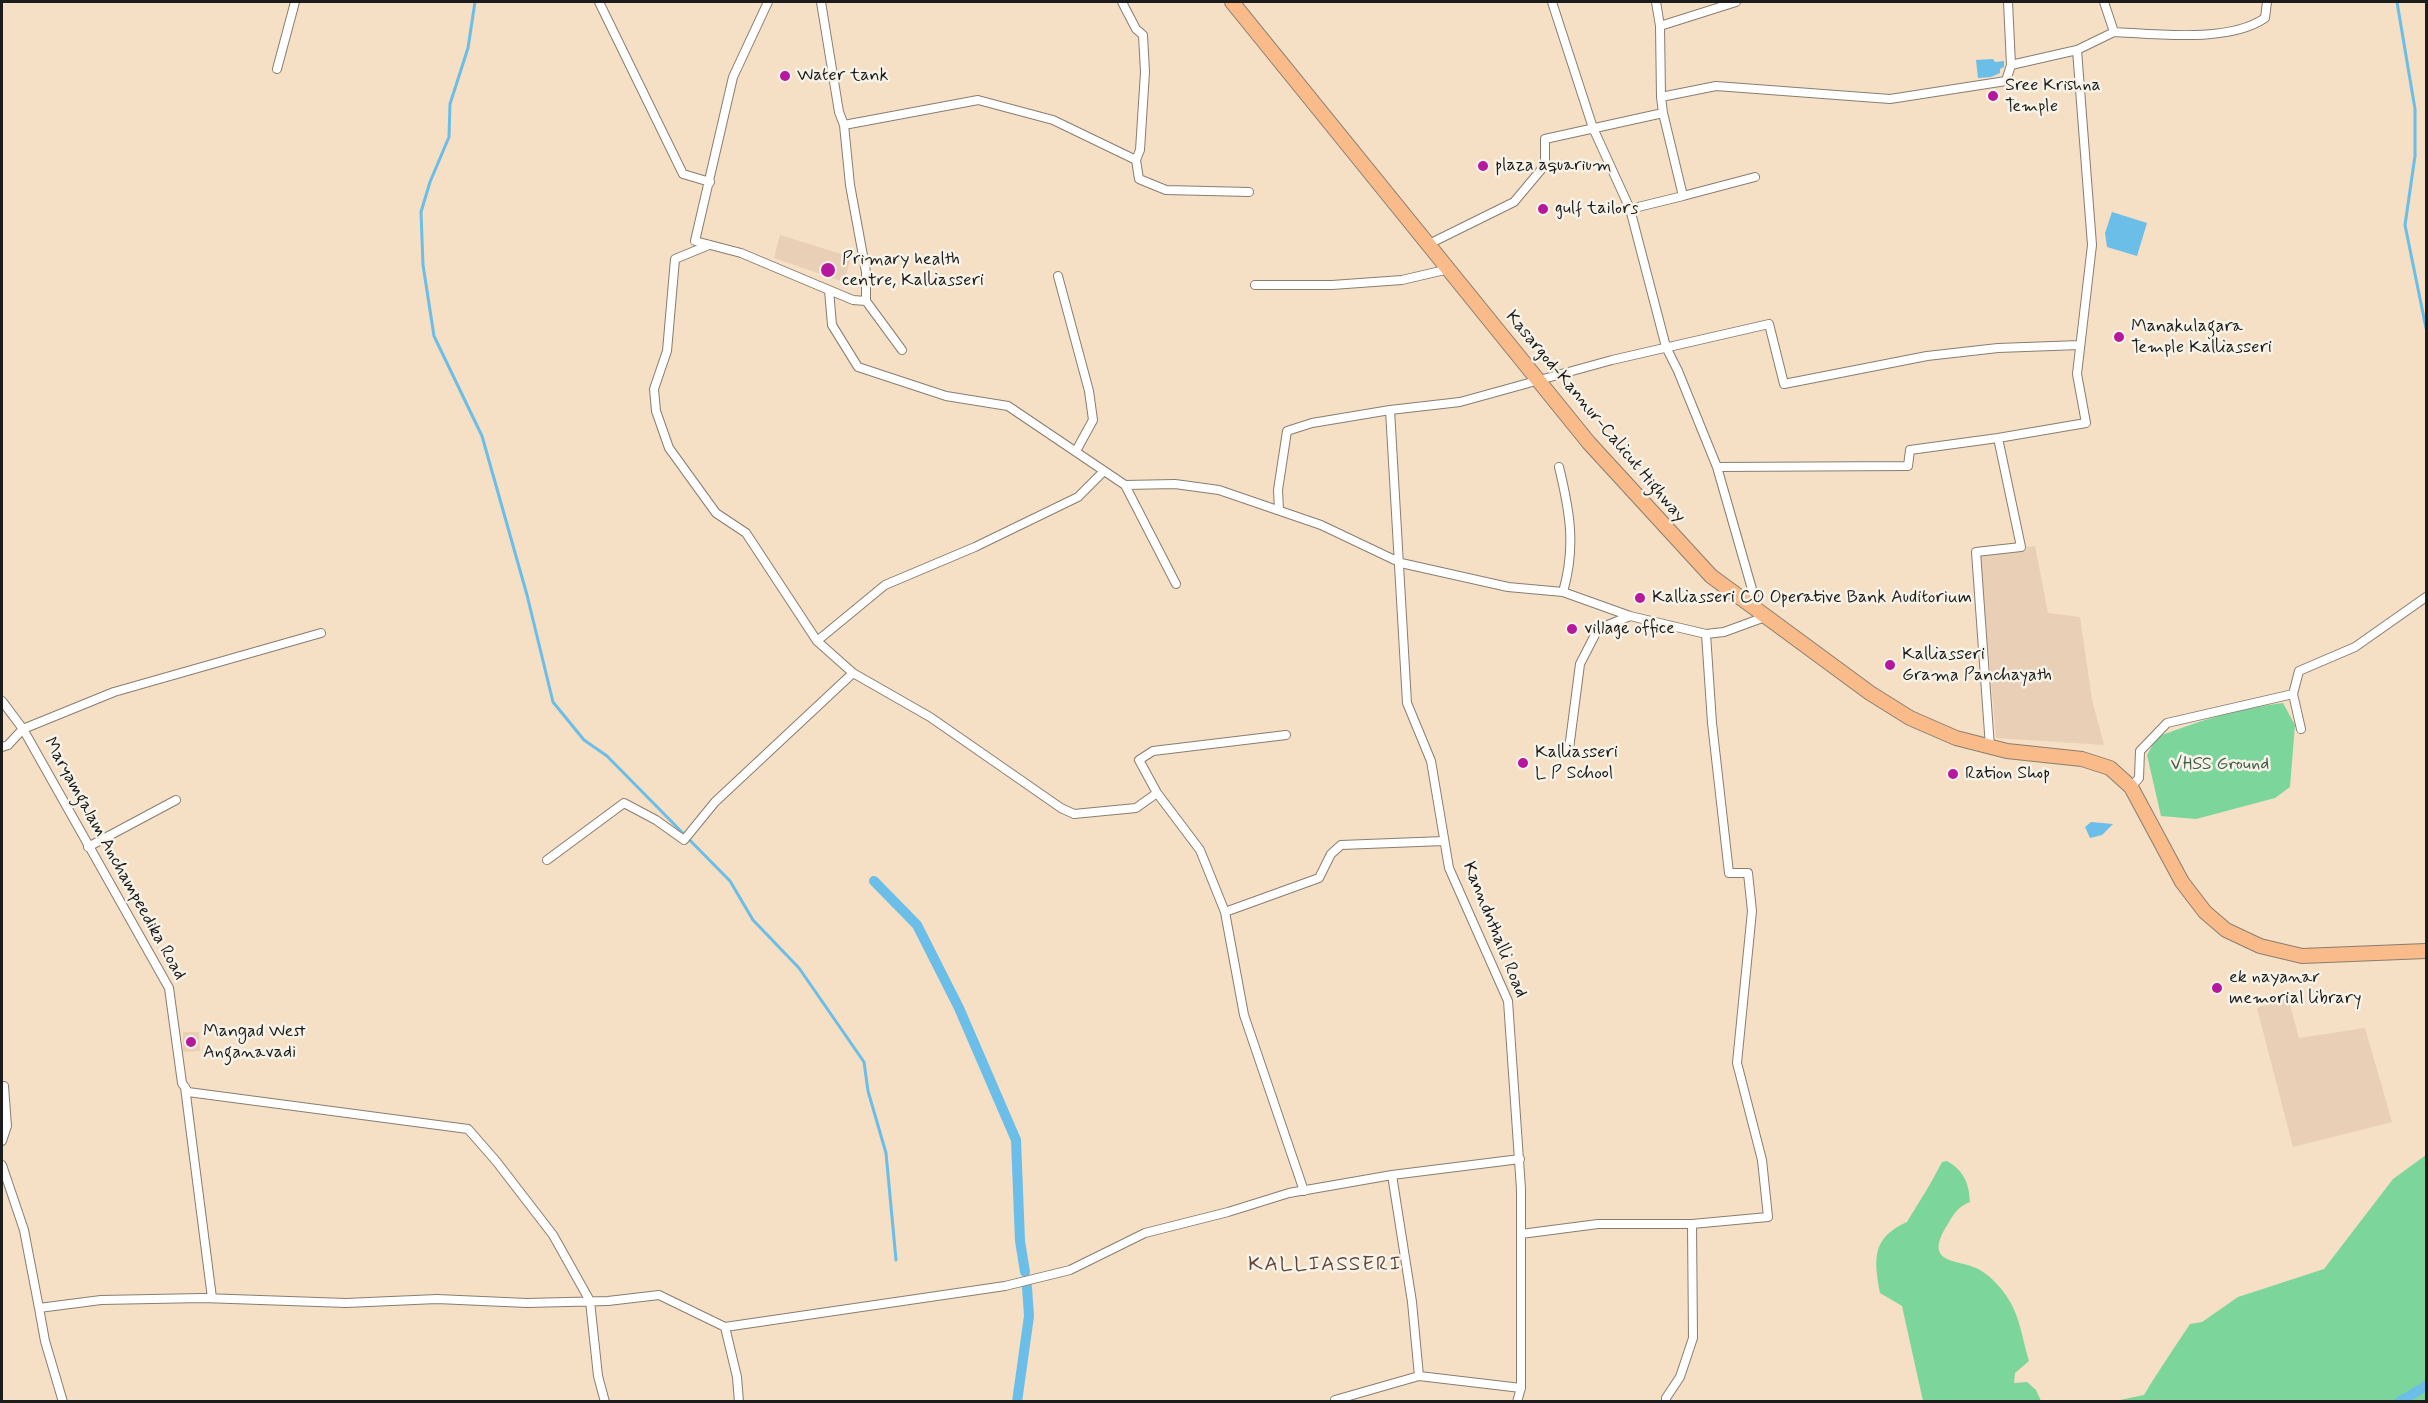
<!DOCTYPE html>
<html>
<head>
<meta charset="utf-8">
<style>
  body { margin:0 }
  #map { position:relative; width:2428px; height:1403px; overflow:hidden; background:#f5dfc5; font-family:Mynerve,sans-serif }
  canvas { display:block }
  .frame { position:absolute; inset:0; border:3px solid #1c1c1c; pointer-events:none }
</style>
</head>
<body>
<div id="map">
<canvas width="2428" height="1403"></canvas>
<div class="frame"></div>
</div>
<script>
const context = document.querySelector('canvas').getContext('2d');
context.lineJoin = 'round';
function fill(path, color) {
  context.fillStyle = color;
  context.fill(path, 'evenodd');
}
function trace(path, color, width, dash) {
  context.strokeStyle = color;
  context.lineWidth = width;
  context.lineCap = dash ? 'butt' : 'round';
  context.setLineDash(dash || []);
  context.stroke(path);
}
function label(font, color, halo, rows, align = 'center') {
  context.font = font + ' Mynerve,sans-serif';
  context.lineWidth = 5;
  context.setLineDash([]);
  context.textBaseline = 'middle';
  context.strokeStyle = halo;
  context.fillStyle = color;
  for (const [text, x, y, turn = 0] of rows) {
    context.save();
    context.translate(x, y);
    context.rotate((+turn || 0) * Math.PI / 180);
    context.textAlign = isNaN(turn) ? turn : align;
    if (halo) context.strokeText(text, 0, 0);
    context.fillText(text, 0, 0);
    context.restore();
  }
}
const built = new Path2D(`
  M780 235 851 257 844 282 774 258Z
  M2035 546 2048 613 2080 617 2092 700 2104 745 1996 738 1980 554Z
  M2288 998 2299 1038 2365 1028 2392 1122 2293 1147 2257 1008Z
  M183 1032H199L200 1051 183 1052Z`);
const green = new Path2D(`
  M2283 703 2295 725 2290 787 2275 798 2196 819 2161 816 2147 755 2157 737C2198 721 2239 708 2283 703Z
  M2426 1155V1401H2115L2144 1395C2159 1370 2174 1348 2190 1324L2202 1322 2238 1297 2324 1269 2393 1179Z
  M1947 1161C1964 1171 1969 1183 1970 1202 1957 1207 1954 1214 1946 1227 1924 1264 1956 1259 1976 1268 1989 1274 2002 1288 2009 1300 2020 1317 2023 1342 2029 1361L2015 1373 2014 1383 2027 1382 2036 1390 2041 1401H1923L1902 1306 1880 1293C1874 1260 1871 1238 1907 1222 1919 1202 1931 1184 1942 1162Z`);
const water = new Path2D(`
  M1993 59 1995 62 2004 61V67L2000 69V73L1991 77 1978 78 1976 60Z
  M2112 212 2147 223 2137 256 2107 247 2105 233Z
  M2091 822 2113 824 2102 835 2090 838 2085 827Z`);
const stream = new Path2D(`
  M475 2 468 48 450 104 449 137 430 182 421 212 423 265 434 336 482 436 527 595 553 702 584 740 607 756 730 881 753 920 799 968 864 1062 868 1091 886 1153 896 1260
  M2397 2 2415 109V156L2405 225 2426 328`);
const canal = new Path2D(`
  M874 881 917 925 959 1008 1016 1140 1020 1241 1025 1272
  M1017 1402 1029 1316 1027 1287
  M2399 1402 2426 1386`);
const minor = new Path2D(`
  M599 2 683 174 710 182
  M768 2 733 77 695 241 741 253 829 290 832 325 858 367 946 396 1008 406 1125 485 1175 484 1219 490 1321 525 1401 563 1508 587 1563 592 1630 616 1706 634 1724 632 1765 617
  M821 2 839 112 844 125 850 185 866 272V301L902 350
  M1122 2 1136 29 1143 35 1145 72 1140 150 1136 160 1139 179 1166 190 1249 192
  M1552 2 1593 128 1630 209
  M1656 2 1660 26
  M2008 2 2011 65
  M2114 32C2156 34 2229 43 2265 18L2267 2
  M2077 50 2114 32 2104 2
  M277 69 295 2
  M1661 97 1660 26 1736 2
  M1663 113 1683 196 1630 209 1666 347 1678 371 1717 467 1758 610
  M844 125 978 100 1053 120 1136 160
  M1683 196 1755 177
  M1429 244 1514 202 1545 165V139L1663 113 1661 97 1716 86 1890 99 2006 81 2011 65 2077 50 2092 245 2077 374 2086 423 1998 438 2021 547 1976 552 1990 747
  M709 245 675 259 667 351 654 389 656 411 669 448 716 513 746 533 817 641 853 673 930 717 1061 808 1074 814 1136 808 1157 793
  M1058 276 1089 391 1093 420 1076 451
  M1255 285H1332L1402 280 1449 269
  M829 290 853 300 866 301
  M1559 467C1570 512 1576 547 1563 592
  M1717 467 1908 466 1910 450 1998 438
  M1125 485 1176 584
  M1279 510 1278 490 1287 431 1312 423 1390 410
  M817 641 885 585 975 547 1078 497 1104 471
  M2293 694 2301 729
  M2 701 23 729 169 988 182 1083 188 1092 468 1129 496 1161 553 1235 590 1301 598 1376 605 1402
  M1286 735 1153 751 1139 760 1157 793 1200 850 1225 912 1244 1015 1304 1191
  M2 747 8 745 23 729 114 692 321 633
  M1569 749 1580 664 1598 629 1630 616
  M2131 787 2139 778 2140 751 2167 723 2293 694 2299 671 2355 647 2426 597
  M88 847 176 800
  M547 860 624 803 656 820 684 840 715 802 853 673
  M1225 912 1319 878 1331 854 1341 845 1444 841
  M185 1087 212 1298
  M2 1141 7 1126 4 1086
  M2 1165 24 1230 39 1308 101 1300 203 1298 346 1303 437 1299 527 1303 608 1301 659 1295 725 1327 1005 1286 1070 1270 1145 1233 1228 1212 1289 1193 1392 1175 1412 1302 1419 1376 1521 1388 1517 1402
  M1392 1175 1520 1159
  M1521 1234 1598 1224H1692
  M39 1308 45 1341 63 1402
  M725 1327 737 1377 739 1402
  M1521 1388V1189L1508 1001 1449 868 1431 761 1407 703 1390 410 1460 402 1612 360 1769 324 1784 384 1927 356 1998 348 2080 345
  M1335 1400 1419 1376
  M1666 1402V1398L1680 1377 1693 1338 1692 1224 1768 1217 1762 1160 1737 1063 1752 911 1748 873H1729L1712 723 1706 634`);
const trunk = new Path2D(`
  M1232 2 1589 443 1711 576 1870 693 1910 718 1956 738 2007 751 2082 759 2110 768 2131 787 2182 882 2205 912 2226 930 2260 946 2302 956 2426 951`);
const markers = [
  [785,76,6,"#b5179e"],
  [1993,96,6,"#b5179e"],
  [1483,166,6,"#b5179e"],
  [1543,209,6,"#b5179e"],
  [828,270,8,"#b5179e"],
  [2119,337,6,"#b5179e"],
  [1640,598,6,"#b5179e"],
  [1572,629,6,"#b5179e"],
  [1890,665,6,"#b5179e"],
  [1523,763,6,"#b5179e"],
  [1953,774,6,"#b5179e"],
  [2217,988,6,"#b5179e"],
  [191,1042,6,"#b5179e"]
];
const poiNames = [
  ["Water tank",797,76],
  ["Sree Krishna",2005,86],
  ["Temple",2005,107],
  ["plaza aquarium",1495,166],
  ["gulf tailors",1555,209],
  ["Primary health",842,260],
  ["centre, Kalliasseri",842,281],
  ["Manakulagara",2131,327],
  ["Temple Kalliasseri",2131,348],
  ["Kalliasseri CO Operative Bank Auditorium",1652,598],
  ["village office",1584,629],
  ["Kalliasseri",1902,655],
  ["Grama Panchayath",1902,676],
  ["Kalliasseri",1535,753],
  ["L P School",1535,774],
  ["Ration Shop",1965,774],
  ["ek nayanar",2229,978],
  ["memorial library",2229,999],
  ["Mangad West",203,1032],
  ["Anganavadi",203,1053]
];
const streetNames = [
  ["Kasargod-Kannur-Calicut Highway",1595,417,50],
  ["Maryamgalam Anchampeedika Road",114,859,61],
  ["Kanndnthalli Road",1494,930,68]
];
const parkNames = [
  ["VHSS Ground",2220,765]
];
const quarterNames = [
  ["KALLIASSERI",1325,1266]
];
fill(built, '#e8cfb6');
fill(green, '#7cd69c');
fill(water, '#6bbee7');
trace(stream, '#6bbee7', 3);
trace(canal, '#6bbee7', 10);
trace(minor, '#887e70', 10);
trace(trunk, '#887e70', 16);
trace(minor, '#fff', 8);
trace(trunk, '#fabb8b', 14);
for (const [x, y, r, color] of markers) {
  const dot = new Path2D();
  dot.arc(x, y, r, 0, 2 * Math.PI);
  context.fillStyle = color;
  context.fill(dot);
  trace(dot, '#f7f3e8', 2);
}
label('18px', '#1c1c1c', '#f7f3e8', poiNames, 'left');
label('18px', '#1c1c1c', '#f7f3e8', streetNames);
label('18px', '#3e5d49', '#f7f3e8', parkNames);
context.letterSpacing = '1.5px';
label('21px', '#61453c', '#f7f3e8', quarterNames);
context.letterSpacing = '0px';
</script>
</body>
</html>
